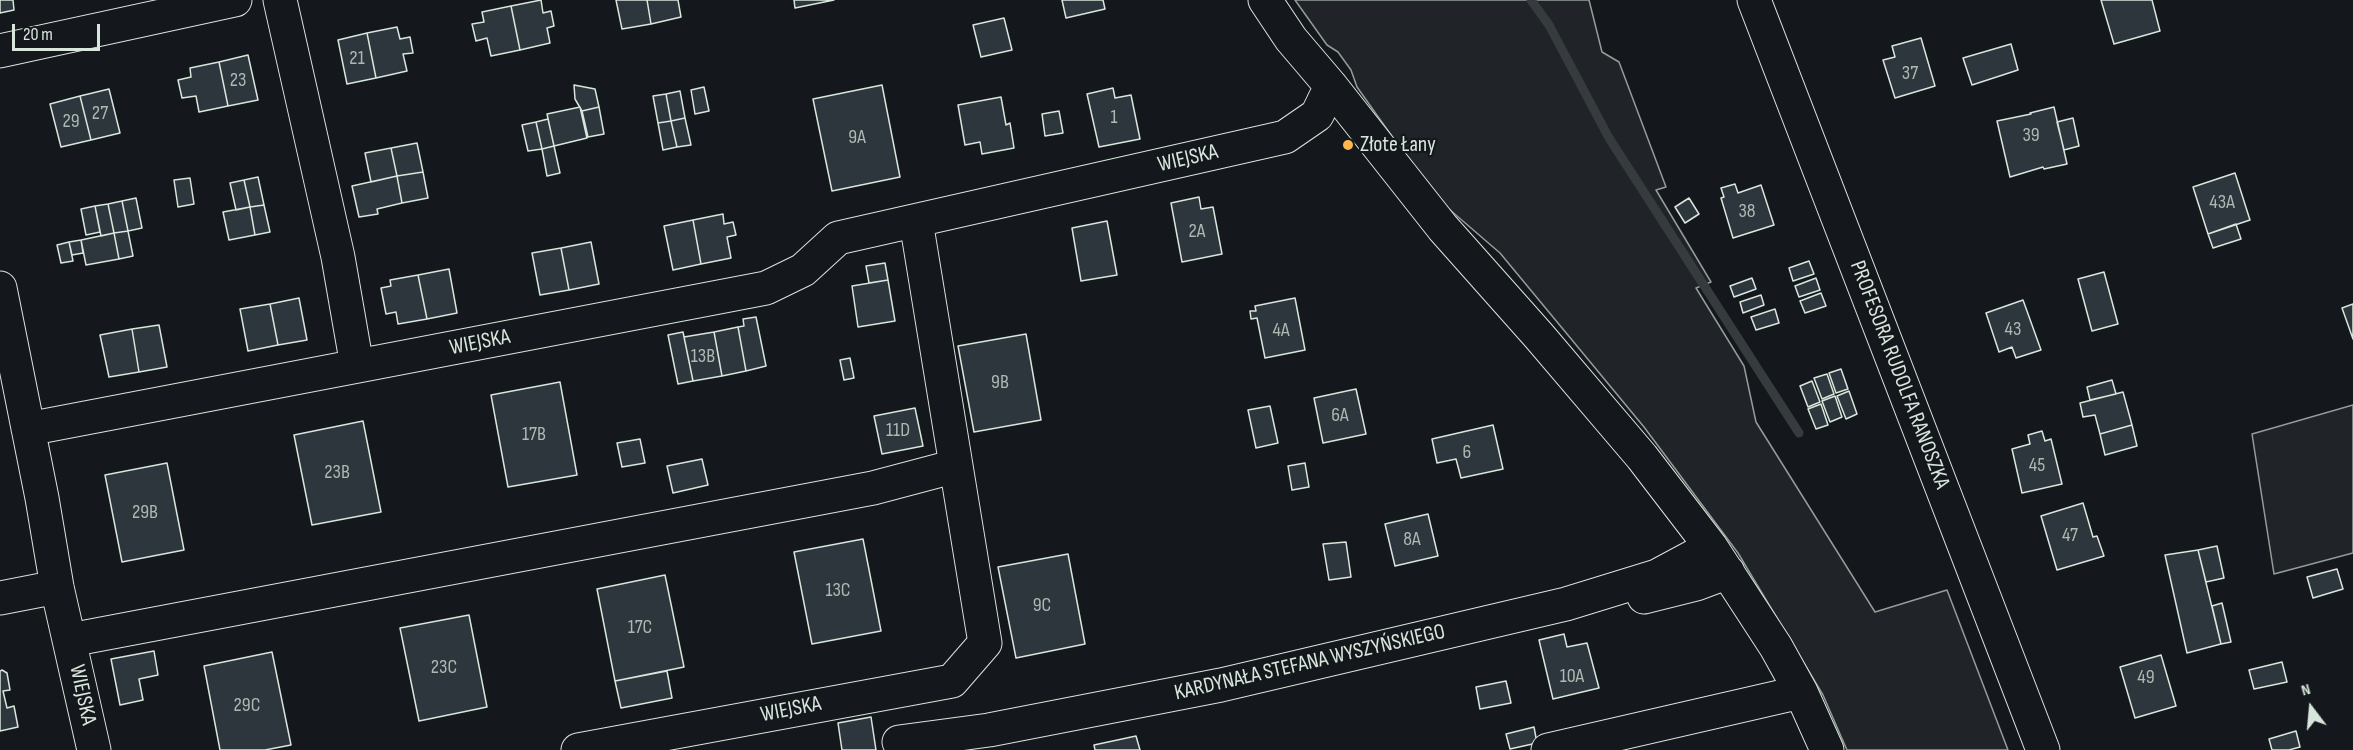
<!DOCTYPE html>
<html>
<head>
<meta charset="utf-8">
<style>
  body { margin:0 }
  #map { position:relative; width:2353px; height:750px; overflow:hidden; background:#14181c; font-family:"Sofia Sans Condensed",sans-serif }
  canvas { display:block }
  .north { position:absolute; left:2281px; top:678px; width:60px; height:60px; -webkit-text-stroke:4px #14181c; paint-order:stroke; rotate:344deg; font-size:16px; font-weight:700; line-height:24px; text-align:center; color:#d8e6dc }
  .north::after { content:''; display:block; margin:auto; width:21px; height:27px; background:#d8e6dc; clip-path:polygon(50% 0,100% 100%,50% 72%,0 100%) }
  .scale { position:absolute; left:12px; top:24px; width:88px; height:27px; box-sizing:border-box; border:3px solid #d8e6dc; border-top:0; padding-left:8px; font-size:18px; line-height:21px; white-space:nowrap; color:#d8e6dc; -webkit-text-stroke:4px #14181c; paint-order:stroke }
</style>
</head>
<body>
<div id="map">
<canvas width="2353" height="750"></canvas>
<div class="north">N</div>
<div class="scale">20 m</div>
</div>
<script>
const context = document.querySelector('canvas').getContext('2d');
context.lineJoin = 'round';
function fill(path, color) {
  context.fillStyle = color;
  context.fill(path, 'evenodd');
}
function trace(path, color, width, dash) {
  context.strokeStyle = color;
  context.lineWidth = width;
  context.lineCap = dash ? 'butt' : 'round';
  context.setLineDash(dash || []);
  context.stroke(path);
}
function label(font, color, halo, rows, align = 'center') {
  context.font = font + ' "Sofia Sans Condensed",sans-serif';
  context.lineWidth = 4.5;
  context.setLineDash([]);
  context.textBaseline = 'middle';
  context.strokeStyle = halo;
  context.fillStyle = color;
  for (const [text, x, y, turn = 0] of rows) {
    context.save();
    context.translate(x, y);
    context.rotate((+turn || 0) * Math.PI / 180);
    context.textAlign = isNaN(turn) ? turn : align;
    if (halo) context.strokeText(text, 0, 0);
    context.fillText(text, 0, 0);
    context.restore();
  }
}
const green = new Path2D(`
  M1295 0H1589L1602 52 1619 62 1666 187 1656 190 1711 282 1696 288 1744 366 1756 422 1875 612 1947 590 2008 750H1847L1823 695 1738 553 1644 427 1500 253 1435 197 1357 87 1351 70 1338 52 1327 45Z
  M2353 405V553L2274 574 2252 434Z`);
const stream = new Path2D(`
  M1531 0 1549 25 1609 138 1799 433`);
const building = new Path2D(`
  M0 0H13L14 10 0 13Z
  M541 0 543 13 551 11 554 26 547 28 550 43 520 50 511 6Z
  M616 0H647L651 24 622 29Z
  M647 0H678L681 17 651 24Z
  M794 0H834L795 8Z
  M1062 0H1103L1105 9 1066 18Z
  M2101 0H2152L2160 31 2114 44Z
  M511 6 520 50 491 56 487 38 476 41 472 24 484 22 482 12Z
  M1004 18 1012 50 981 57 973 25Z
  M397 27 400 39 410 37 413 53 403 54 407 71 376 78 367 33Z
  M367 33 376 78 347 84 338 40Z
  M1921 38 1935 86 1895 98 1883 60 1895 57 1892 46Z
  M2011 44 2018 70 1972 85 1963 58Z
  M248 55 258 100 228 106 219 62Z
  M219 62 228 106 199 112 196 96 182 98 178 80 191 77 190 68Z
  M574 85 595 89 599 107 582 111 575 99Z
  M882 85 900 177 832 191 813 99Z
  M704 87 709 111 695 114 691 90Z
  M1113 88 1115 98 1131 95 1140 139 1099 147 1087 94Z
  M109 89 120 133 91 140 80 96Z
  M680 91 685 118 671 121 666 94Z
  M666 94 671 121 658 123 653 96Z
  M80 96 91 140 61 147 50 104Z
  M1001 97 1006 125 1010 123 1014 148 982 154 980 142 965 145 958 105Z
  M580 107 587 138 554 146 547 114Z
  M599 107 604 134 588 137 582 111Z
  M2054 107 2067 164 2044 169 2043 167 2010 177 1997 121 2031 114 2030 113Z
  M1059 111 1063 133 1045 136 1042 114Z
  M685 118 691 145 677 147 671 121Z
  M2073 118 2079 146 2064 150 2057 122Z
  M548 119 554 146 542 149 536 122Z
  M671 121 677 147 663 150 658 123Z
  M536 122 542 149 528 151 522 125Z
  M417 143 423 172 397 176 391 148Z
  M554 146 560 173 547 176 542 149Z
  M391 148 397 176 371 182 365 153Z
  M423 172 428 198 402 203 397 176Z
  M2235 173 2250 220 2208 234 2193 187Z
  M397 176 402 203 377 209 378 214 359 217 352 186Z
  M258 177 264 205 250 207 244 180Z
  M190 178 194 204 178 207 174 180Z
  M244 180 250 207 236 210 230 183Z
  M1735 184 1738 193 1761 185 1774 225 1733 238 1721 198 1724 197 1721 188Z
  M1199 197 1201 209 1213 207 1222 254 1182 262 1171 203Z
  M136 198 142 228 128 231 122 201Z
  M1689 198 1699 214 1685 223 1675 207Z
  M122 201 128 231 114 233 108 204Z
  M108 204 114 233 101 236 95 206Z
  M264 205 270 232 255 235 250 207Z
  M95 206 100 232 86 235 81 209Z
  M250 207 255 235 229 240 223 212Z
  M723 214 724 224 733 222 736 235 727 237 731 258 701 264 693 220Z
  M693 220 701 264 673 270 664 226Z
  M1107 221 1117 275 1081 281 1072 228Z
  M2236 224 2241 239 2213 248 2208 234Z
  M128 231 133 256 119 259 114 233Z
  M114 233 119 259 86 265 81 240Z
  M81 240 83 253 72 255 69 242Z
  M69 242 73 261 61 263 57 245Z
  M591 242 599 284 569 290 561 248Z
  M561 248 569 290 540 295 532 253Z
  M1809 261 1814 274 1793 281 1789 268Z
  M885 263 888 280 869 283 866 266Z
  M449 269 457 313 427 319 418 275Z
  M2104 272 2118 324 2092 331 2078 279Z
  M418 275 427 319 398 324 396 312 386 314 381 288 391 286 390 280Z
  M1752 278 1756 289 1734 297 1730 286Z
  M1816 278 1820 290 1799 297 1795 286Z
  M888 280 895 321 858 327 852 286Z
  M1821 293 1826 306 1805 313 1800 301Z
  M1761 295 1764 305 1743 313 1740 302Z
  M299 298 307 340 278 345 270 304Z
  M1295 298 1305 350 1265 358 1257 318 1251 319 1250 311H1256L1255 306Z
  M2023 300 2041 350 2016 358 2012 347 1999 352 1986 313Z
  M270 304 278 345 248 351 240 309Z
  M2353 304V339L2342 308Z
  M1775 309 1779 323 1756 330 1751 317Z
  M756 317 766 366 746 371 738 327 744 326 743 319Z
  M159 325 167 367 139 372 132 329Z
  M738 327 746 371 722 376 714 332Z
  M132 329 139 372 109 377 100 335Z
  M683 332 693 381 678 384 668 335Z
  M714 332 722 376 693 381 684 337Z
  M1026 334 1041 420 974 432 958 346Z
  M850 358 854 378 844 380 840 360Z
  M1841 369 1848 389 1836 393 1829 373Z
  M1827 374 1834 394 1822 399 1814 378Z
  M2112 380 2116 394 2090 400 2087 387Z
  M1812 381 1820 402 1808 407 1800 386Z
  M560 382 577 475 508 487 491 395Z
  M1356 389 1366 434 1323 443 1314 398Z
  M1849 391 1857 414 1846 419 1837 396Z
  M2123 392 2132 425 2100 434 2095 415 2083 417 2080 403Z
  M1835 396 1842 417 1830 422 1822 401Z
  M1821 404 1828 425 1816 429 1808 409Z
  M1270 406 1278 443 1256 448 1248 410Z
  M915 408 923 446 882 454 874 416Z
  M363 421 381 512 312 525 294 435Z
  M1493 425 1503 469 1461 478 1456 459 1437 463 1432 439Z
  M2132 425 2137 446 2105 455 2100 434Z
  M2042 431 2045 441 2051 439 2062 484 2022 493 2012 449 2030 444 2028 435Z
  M640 439 645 463 622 467 617 443Z
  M702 459 708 485 673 493 667 466Z
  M167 463 184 550 122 562 105 475Z
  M1305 463 1309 487 1292 490 1288 466Z
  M2083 503 2093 537 2097 536 2104 556 2057 570 2041 516Z
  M1428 514 1438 556 1395 566 1385 524Z
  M863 539 881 631 812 644 794 552Z
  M1346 542 1351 577 1329 580 1323 544Z
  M2217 546 2224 578 2206 582 2198 550Z
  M2198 550 2221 644 2187 653 2165 555Z
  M1068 554 1085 644 1016 658 998 567Z
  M2337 569 2343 589 2313 598 2307 577Z
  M665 575 684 667 615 681 597 589Z
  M2222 603 2231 642 2221 644 2212 606Z
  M469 615 487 707 419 721 400 628Z
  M1564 634 1567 647 1587 643 1599 688 1553 699 1539 640Z
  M154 651 158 675 139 679 143 700 120 705 111 659Z
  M272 652 291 745 265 750H220L204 666Z
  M2161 655 2176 706 2135 718 2120 667Z
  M2282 662 2287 682 2254 689 2249 670Z
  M2 670 7 673 10 690 3 691 7 708 14 706 18 727 0 731V671Z
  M667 671 672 698 621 708 615 681Z
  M1506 681 1511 703 1480 709 1476 687Z
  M871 717 876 750H842L838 723Z
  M1534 727 1537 743 1510 749 1506 734Z
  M2296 731 2300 747 2289 750H2272L2269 739Z
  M1136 736 1140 750H1095L1094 745Z`);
const minor = new Path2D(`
  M280 0 338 257 357 366
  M1265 0 1291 39 1331 86 1443 228 1539 336 1642 457 1711 547 1776 647 1801 692 1827 750
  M1754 0 2043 750
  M0 51 235 0
  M0 288 42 498 57 587 94 750
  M28 429 766 288 803 270 838 238 1285 137 1317 115 1331 86
  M1644 597 1696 584 1728 572
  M0 598 57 587
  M70 640 873 488 956 466
  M899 742 989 730 1221 685 1566 604 1657 576 1711 547
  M578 750 952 681 985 643 916 221
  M1548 750 1801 692`);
const markers = [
  [1348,145,6,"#ffb74d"]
];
const numberNames = [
  ["21",357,59],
  ["37",1910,74],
  ["23",238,81],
  ["27",100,114],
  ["1",1114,118],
  ["29",71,122],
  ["39",2031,136],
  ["9A",857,138],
  ["43A",2222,203],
  ["38",1747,212],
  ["2A",1197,232],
  ["43",2013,330],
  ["4A",1281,331],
  ["13B",703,357],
  ["9B",1000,383],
  ["6A",1340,416],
  ["11D",898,431],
  ["17B",534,435],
  ["6",1467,453],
  ["45",2037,466],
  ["23B",337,473],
  ["29B",145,513],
  ["47",2070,536],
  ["8A",1412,540],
  ["13C",838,591],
  ["9C",1042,606],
  ["17C",640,628],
  ["23C",444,668],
  ["10A",1572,677],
  ["49",2146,678],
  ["29C",247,706]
];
const poiNames = [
  ["Złote Łany",1360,145]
];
const streetNames = [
  ["WIEJSKA",1188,159,-13],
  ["WIEJSKA",480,343,-11],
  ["PROFESORA RUDOLFA RANOSZKA",1899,375,69],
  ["KARDYNAŁA STEFANA WYSZYŃSKIEGO",1310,663,-13],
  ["WIEJSKA",82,695,78],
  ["WIEJSKA",791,710,-11]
];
fill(green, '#202428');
trace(green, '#939e99', 1.5);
trace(stream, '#363b3e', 9);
fill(building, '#2c363c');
trace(building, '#d8e6dc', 1.5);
trace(minor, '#d8e6dc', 35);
trace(minor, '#14181c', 33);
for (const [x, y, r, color] of markers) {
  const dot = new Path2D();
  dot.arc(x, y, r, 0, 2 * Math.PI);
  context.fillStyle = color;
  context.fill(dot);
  trace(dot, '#14181c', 2);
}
label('20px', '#adbab4', null, numberNames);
label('22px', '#d8e6dc', '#14181c', poiNames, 'left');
label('22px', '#d8e6dc', '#14181c', streetNames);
</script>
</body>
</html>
